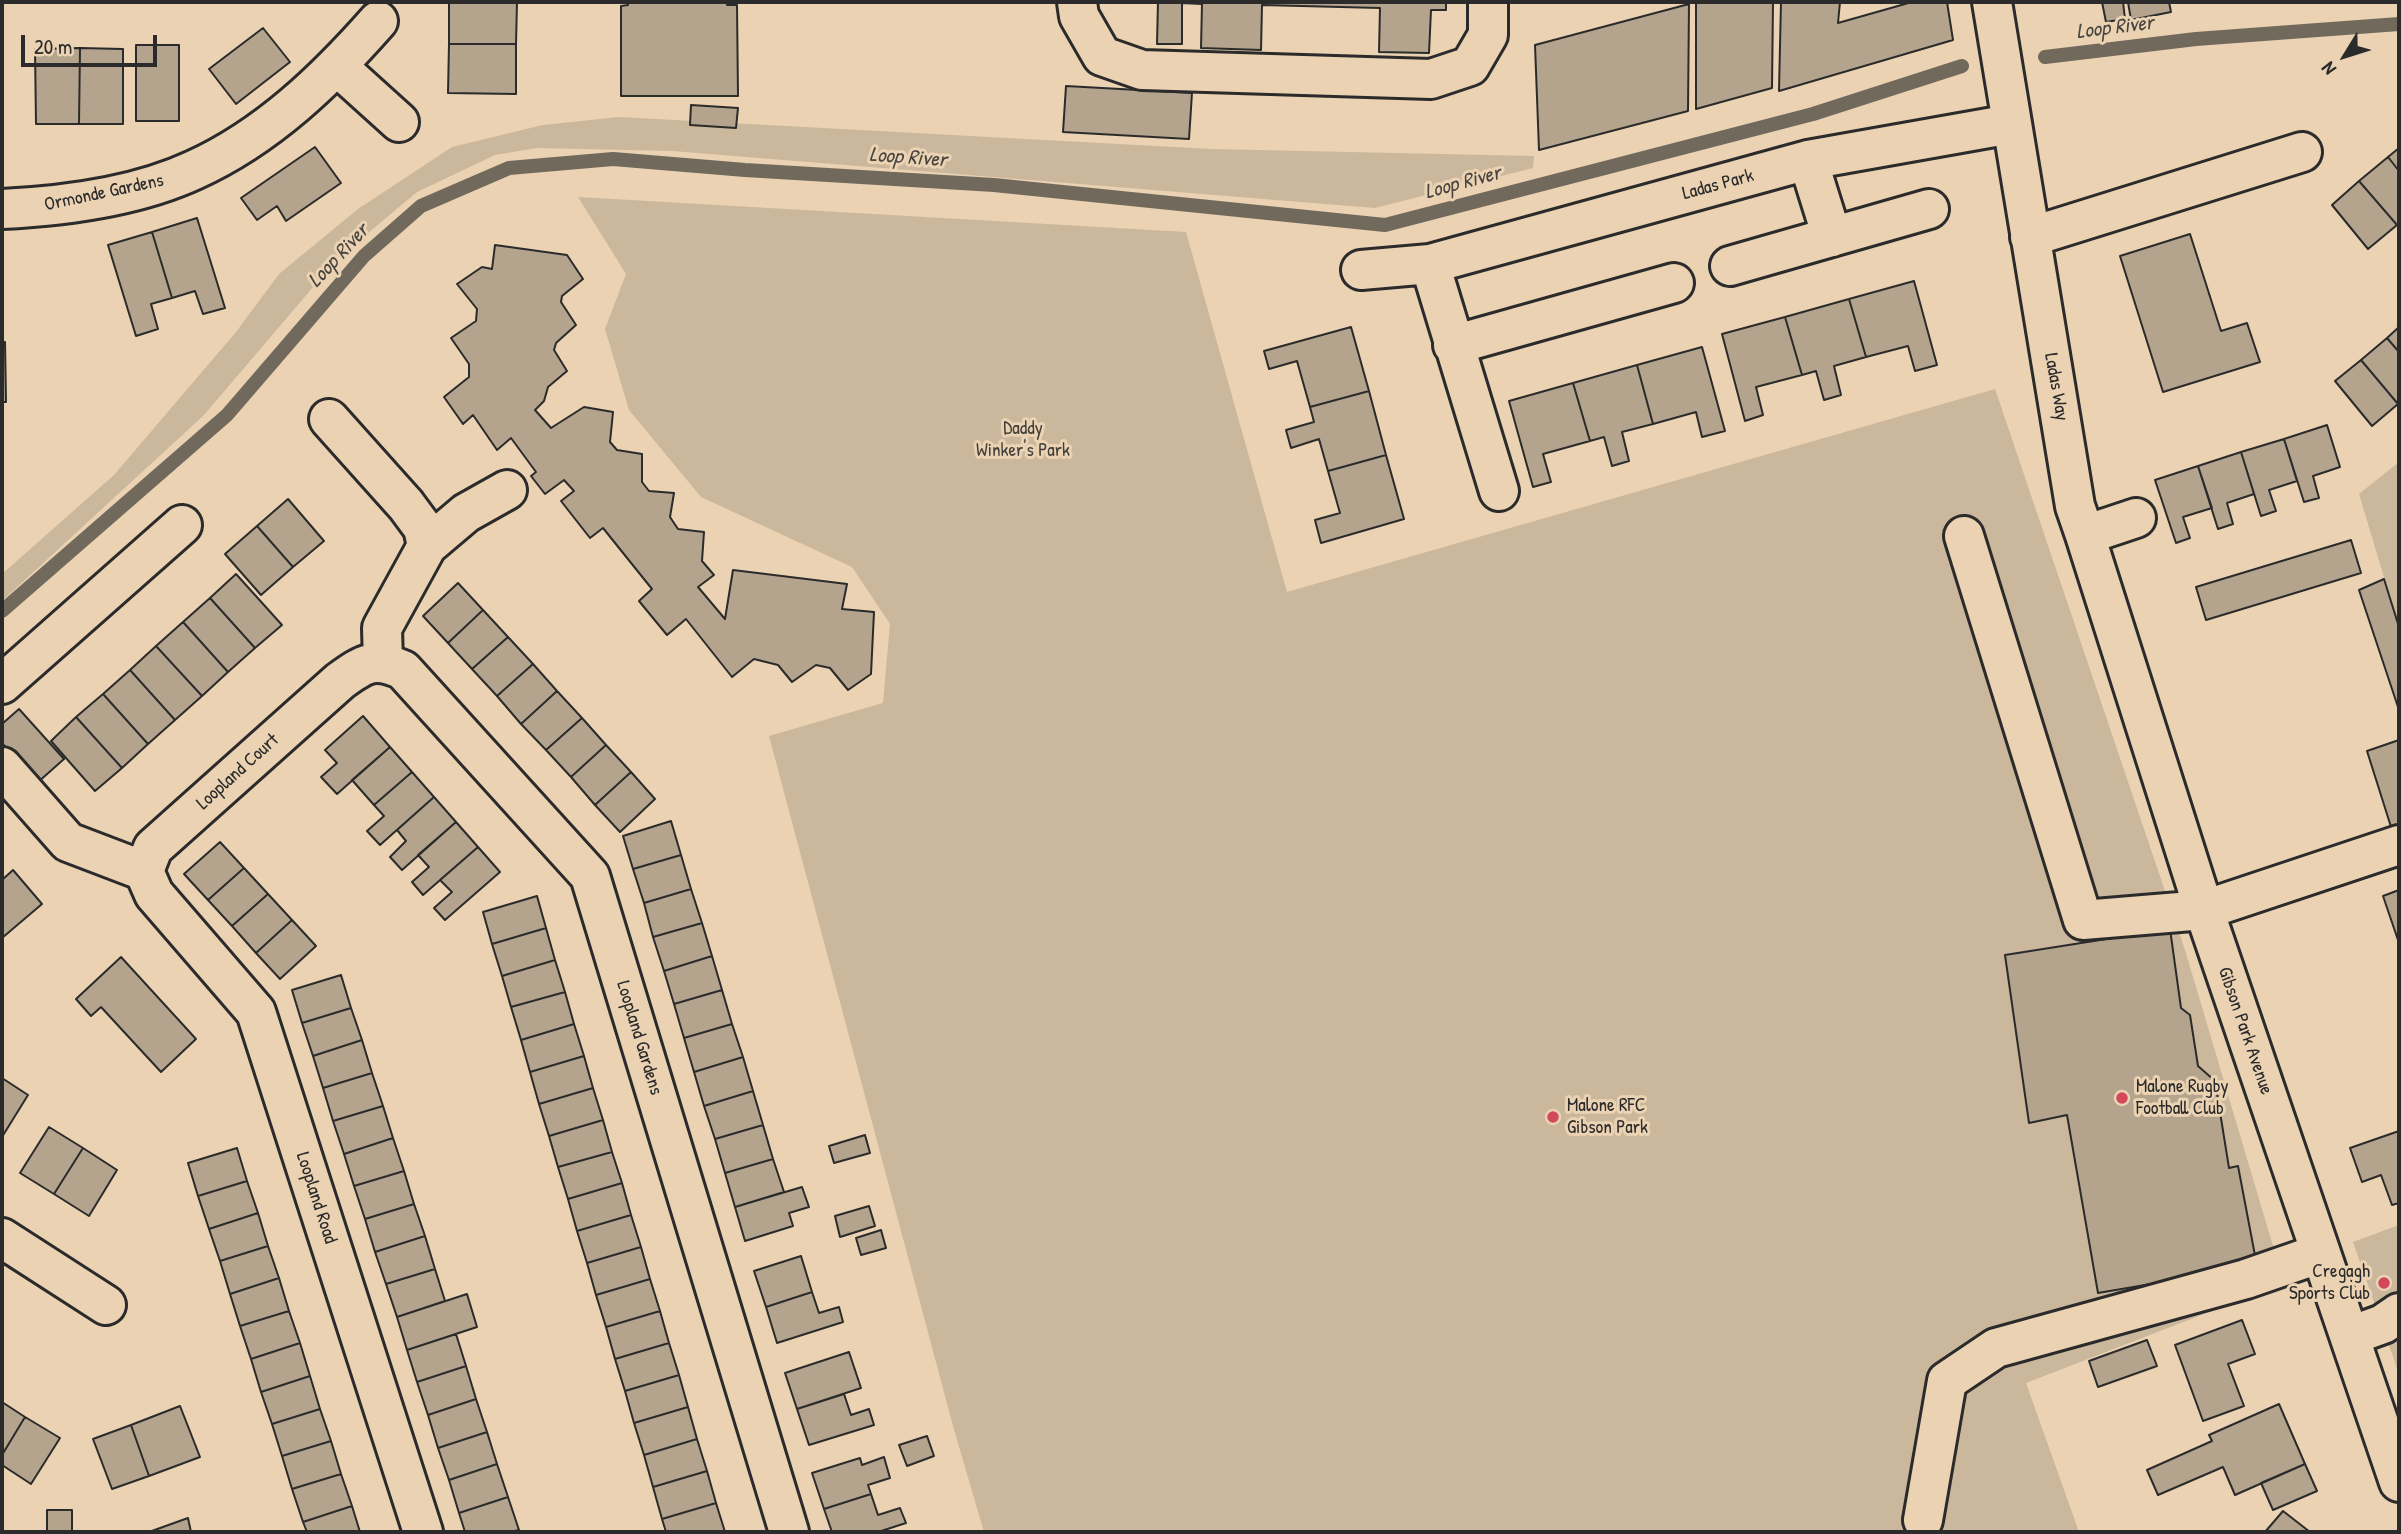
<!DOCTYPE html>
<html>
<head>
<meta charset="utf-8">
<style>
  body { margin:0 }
  #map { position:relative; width:2401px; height:1534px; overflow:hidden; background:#ead2b2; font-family:"Patrick Hand",sans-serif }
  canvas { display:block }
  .frame { position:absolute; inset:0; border:4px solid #2b2b2b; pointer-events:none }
  .north { position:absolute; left:2310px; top:21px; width:70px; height:70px; -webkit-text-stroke:5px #ead2b2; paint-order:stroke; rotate:232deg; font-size:19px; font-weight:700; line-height:28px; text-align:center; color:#2b2b2b }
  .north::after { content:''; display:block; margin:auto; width:24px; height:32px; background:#2b2b2b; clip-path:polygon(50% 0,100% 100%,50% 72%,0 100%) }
  .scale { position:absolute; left:21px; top:35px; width:136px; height:32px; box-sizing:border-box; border:4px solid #2b2b2b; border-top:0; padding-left:9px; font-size:21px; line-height:24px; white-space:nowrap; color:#2b2b2b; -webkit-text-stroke:5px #ead2b2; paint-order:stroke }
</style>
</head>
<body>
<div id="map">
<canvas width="2401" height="1534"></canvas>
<div class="frame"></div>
<div class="north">N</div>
<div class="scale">20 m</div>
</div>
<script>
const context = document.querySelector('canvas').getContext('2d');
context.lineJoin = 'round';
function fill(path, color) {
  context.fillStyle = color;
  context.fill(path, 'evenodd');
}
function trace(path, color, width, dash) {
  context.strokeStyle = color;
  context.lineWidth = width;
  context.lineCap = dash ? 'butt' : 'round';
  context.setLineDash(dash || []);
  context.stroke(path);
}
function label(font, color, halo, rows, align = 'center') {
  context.font = font + ' "Patrick Hand",sans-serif';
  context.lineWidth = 6;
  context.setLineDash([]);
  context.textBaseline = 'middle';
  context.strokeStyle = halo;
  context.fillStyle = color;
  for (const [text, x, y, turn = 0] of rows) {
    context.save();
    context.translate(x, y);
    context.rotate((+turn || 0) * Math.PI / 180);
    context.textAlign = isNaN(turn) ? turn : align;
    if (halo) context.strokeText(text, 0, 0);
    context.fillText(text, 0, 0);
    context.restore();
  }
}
const green = new Path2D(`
  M619 117 1211 149 1534 156 1533 168 1375 208 673 151 537 148 495 155 417 192 337 259 204 415 2 601V574L114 475 236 332 279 274 358 209 452 147 543 125Z
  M578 197 1186 232 1287 592 1995 389 2185 950 2284 1283 2026 1383 2079 1532H984L953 1426 769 736 883 703 890 624 852 567 701 497 629 410 605 329 626 274Z
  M2399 462V627L2359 494Z
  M2399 1225V1374L2353 1242Z`);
const stream = new Path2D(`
  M2045 57 2196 39 2399 24
  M2 611 227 415 364 256 421 206 509 168 613 159 745 170 994 185 1385 225 1813 114 1962 66`);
const building = new Path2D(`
  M449 2H517L516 44H449Z
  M628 2H727V5H737L738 96H621V6L628 5Z
  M1130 2H1446V10H1431L1429 53 1379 52 1380 8 1262 5 1261 50 1201 48 1202 4 1182 3V44H1157L1158 2Z
  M1696 2H1773L1772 88 1696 109Z
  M1781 2H1840L1838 23 1912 2H1947L1953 40 1779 91Z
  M2102 2H2123L2125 19 2106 22Z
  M2128 2H2169L2171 12 2131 20Z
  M1689 4 1688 111 1539 150 1535 45Z
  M263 28 290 62 236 104 209 69Z
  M449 44H516V94L448 93Z
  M136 45H179V121H136Z
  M80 48 79 124H36L35 49Z
  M80 48 123 49V124H79Z
  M1066 86 1192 93 1189 139 1063 132Z
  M691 105 738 108 736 128 690 125Z
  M315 147 341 183 286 221 277 206 257 220 241 198Z
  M2399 148V171L2388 157Z
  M2388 157 2399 171V223L2397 225 2359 181Z
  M2359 181 2397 225 2368 249 2332 205Z
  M197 218 225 308 203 314 195 291 172 298 152 232Z
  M152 232 172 298 151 304 158 329 136 336 108 245Z
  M2190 234 2221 331 2247 323 2260 362 2163 392 2120 256Z
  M495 245 567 255 583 279 562 296 561 302 576 325 556 343 554 350 567 371 548 387 544 401 535 410 551 428 584 407 613 412 610 442 617 450 642 454V482L649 491 674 493 670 517 678 529 704 532 702 561 714 575 698 587 725 619 733 570 847 584 842 609 874 612 871 674 848 690 830 668 816 665 792 682 778 665 754 659 732 677 686 619 667 635 639 601 652 589 603 528 590 538 561 501 574 491 564 480 545 494 531 476 536 472 511 438 497 450 473 415 463 424 444 397 469 377V364L451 338 476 321 477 309 457 284 482 267 492 269Z
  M1914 281 1937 365 1915 371 1908 346 1866 357 1849 299Z
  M1849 299 1866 357 1834 366 1841 395 1824 400 1816 371 1802 375 1785 317Z
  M1785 317 1802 375 1756 387 1763 415 1745 421 1722 334Z
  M1351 327 1369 391 1310 407 1297 361 1269 369 1264 351Z
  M2399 327V352L2387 338Z
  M2387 338 2399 352 2398 404 2361 360Z
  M2 342H5L6 402H2Z
  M1702 347 1725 431 1702 437 1696 412 1653 424 1637 365Z
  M2361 360 2398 404 2372 426 2335 381Z
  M1637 365 1653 424 1622 432 1629 461 1612 466 1604 437 1590 441 1573 383Z
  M1573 383 1590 441 1543 454 1551 482 1533 487 1509 401Z
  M1369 391 1386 455 1328 471 1319 439 1291 448 1286 430 1314 422 1310 407Z
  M2327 425 2340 467 2313 476 2319 498 2304 502 2284 439Z
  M2284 439 2297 481 2269 490 2276 511 2261 516 2241 452Z
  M2241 452 2254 494 2227 503 2233 524 2218 529 2198 466Z
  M1386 455 1404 519 1321 543 1315 520 1340 513 1328 471Z
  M2198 466 2212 508 2183 517 2190 538 2176 543 2155 480Z
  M288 499 324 541 293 567 257 526Z
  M257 526 293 567 261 595 225 554Z
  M2351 540 2361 573 2206 620 2196 587Z
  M236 574 282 625 255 648 210 598Z
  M2384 579 2399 627V710L2359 590Z
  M458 583 483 610 448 643 423 616Z
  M210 598 255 648 228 672 183 622Z
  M483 610 508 637 472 669 448 643Z
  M183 622 228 672 202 696 156 646Z
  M508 637 533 664 497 696 472 669Z
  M156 646 202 696 175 720 130 670Z
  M533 664 557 691 521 724 497 696Z
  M130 670 175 720 148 744 103 694Z
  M557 691 582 718 546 750 521 724Z
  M103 694 148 744 122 768 76 717Z
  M19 709 64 759 37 783 2 743V724Z
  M363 716 390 747 337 794 321 777 337 763 325 750Z
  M76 717 122 768 95 791 51 741Z
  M582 718 606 745 571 777 546 750Z
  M2399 740V827L2392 830 2367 751Z
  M606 745 631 772 595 805 571 777Z
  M390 747 412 772 374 805 352 780Z
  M412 772 434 797 380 845 367 831 384 816 374 805Z
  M631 772 655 799 620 832 595 805Z
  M434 797 456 822 402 870 390 857 406 841 397 830Z
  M671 821 681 855 633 869 623 836Z
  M456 822 478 847 423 895 412 882 429 867 418 855Z
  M220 842 244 868 208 900 184 874Z
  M478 847 500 872 445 920 434 908 452 892 440 880Z
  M681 855 691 889 644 903 633 869Z
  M244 868 268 894 232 926 208 900Z
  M13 870 42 904 2 938V880Z
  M691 889 702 923 653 937 644 903Z
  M2399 890V943L2383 896Z
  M268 894 292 920 256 953 232 926Z
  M537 896 546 928 492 944 483 912Z
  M292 920 316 946 280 979 256 953Z
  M702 923 712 956 664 971 653 937Z
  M546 928 555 960 502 976 492 944Z
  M2170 929 2181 1008 2190 1015 2198 1066 2215 1081 2229 1168 2238 1166 2257 1266 2098 1293 2067 1115 2029 1123 2005 955Z
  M712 956 722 990 674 1004 664 971Z
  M121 957 196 1039 161 1072 101 1007 91 1016 76 999Z
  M555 960 565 992 511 1007 502 976Z
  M341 975 351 1008 302 1023 292 990Z
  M722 990 732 1024 684 1038 674 1004Z
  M565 992 574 1024 521 1040 511 1007Z
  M351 1008 362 1040 313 1056 302 1023Z
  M574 1024 584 1056 530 1072 521 1040Z
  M732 1024 743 1057 694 1072 684 1038Z
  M362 1040 372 1073 323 1088 313 1056Z
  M584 1056 593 1088 539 1104 530 1072Z
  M743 1057 753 1091 704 1106 694 1072Z
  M372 1073 383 1106 333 1121 323 1088Z
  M2 1078 28 1095 2 1137Z
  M593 1088 603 1120 549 1136 539 1104Z
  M753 1091 763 1125 715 1139 704 1106Z
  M383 1106 393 1138 344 1154 333 1121Z
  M603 1120 612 1152 558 1167 549 1136Z
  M763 1125 773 1159 725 1173 715 1139Z
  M49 1127 83 1148 54 1194 20 1173Z
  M2399 1131V1203L2392 1205 2381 1175 2362 1182 2350 1148Z
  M865 1135 870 1153 834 1163 829 1146Z
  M393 1138 404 1171 354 1186 344 1154Z
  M83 1148 117 1170 89 1216 54 1194Z
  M237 1148 247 1181 198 1196 188 1163Z
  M612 1152 622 1183 568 1199 558 1167Z
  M773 1159 784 1192 735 1207 725 1173Z
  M404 1171 414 1204 365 1219 354 1186Z
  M247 1181 258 1213 209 1229 198 1196Z
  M622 1183 631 1215 577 1231 568 1199Z
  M802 1187 809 1207 789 1213 793 1226 745 1241 735 1207Z
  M414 1204 425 1236 375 1252 365 1219Z
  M869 1206 875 1226 840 1237 835 1216Z
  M258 1213 268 1246 220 1261 209 1229Z
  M631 1215 641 1247 587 1263 577 1231Z
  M881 1230 886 1248 861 1255 856 1238Z
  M425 1236 435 1269 386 1284 375 1252Z
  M268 1246 279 1278 230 1294 220 1261Z
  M641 1247 650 1279 596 1295 587 1263Z
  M801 1256 812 1292 766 1307 754 1271Z
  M435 1269 445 1301 397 1317 386 1284Z
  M279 1278 289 1311 240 1326 230 1294Z
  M650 1279 660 1311 606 1327 596 1295Z
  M812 1292 819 1313 839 1307 843 1322 777 1343 766 1307Z
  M467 1294 477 1327 407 1350 397 1317Z
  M289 1311 300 1343 251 1359 240 1326Z
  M660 1311 669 1343 615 1359 606 1327Z
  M2242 1320 2255 1354 2228 1364 2244 1406 2203 1421 2175 1345Z
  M456 1334 466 1366 417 1382 407 1350Z
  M2147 1340 2157 1366 2098 1387 2089 1361Z
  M300 1343 310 1376 261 1392 251 1359Z
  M669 1343 679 1375 625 1391 615 1359Z
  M849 1352 861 1388 797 1409 785 1373Z
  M466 1366 476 1399 428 1415 417 1382Z
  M679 1375 688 1407 634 1423 625 1391Z
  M310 1376 320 1409 272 1424 261 1392Z
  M844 1394 851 1415 869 1409 874 1425 809 1445 797 1409Z
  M476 1399 487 1432 438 1448 428 1415Z
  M2 1402 25 1417 2 1455Z
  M2279 1404 2305 1464 2235 1495 2223 1467 2158 1495 2147 1470 2212 1441 2209 1435Z
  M180 1406 200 1457 149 1476 131 1425Z
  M688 1407 697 1439 644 1455 634 1423Z
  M320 1409 331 1441 282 1456 272 1424Z
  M25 1417 60 1438 31 1484 2 1465V1455Z
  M131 1425 149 1476 112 1489 93 1439Z
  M487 1432 497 1464 449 1480 438 1448Z
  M927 1436 934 1456 907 1466 899 1445Z
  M697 1439 707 1471 653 1487 644 1455Z
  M331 1441 341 1474 292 1489 282 1456Z
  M884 1457 890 1478 868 1485 871 1494 824 1509 812 1473 860 1458 862 1465Z
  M497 1464 508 1497 459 1513 449 1480Z
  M2305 1464 2317 1491 2273 1510 2261 1483Z
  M707 1471 716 1503 662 1519 653 1487Z
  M341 1474 352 1506 303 1522 292 1489Z
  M871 1494 878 1515 900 1508 906 1523 878 1532H832L824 1509Z
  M508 1497 519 1530 510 1532H465L459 1513Z
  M716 1503 725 1532H666L662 1519Z
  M352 1506 360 1532H307L303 1522Z
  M47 1510H72V1532H47Z
  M2283 1511 2310 1532H2265Z
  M188 1518 191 1532H149Z`);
const minor = new Path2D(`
  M1077 2 1079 16 1102 56 1142 70 1431 79 1470 66 1488 35V2
  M1992 2 2075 506 2085 535 2136 518
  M337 66 399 122
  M1808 160 1832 237
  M2 209C64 206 136 197 194 170 267 137 326 80 378 21
  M2030 237 2302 152
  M1430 264 1499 491
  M1730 266 1929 209
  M1361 270 1430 264 1808 160 2011 124
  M1453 345 1674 283
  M329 419 406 505 423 528 427 546
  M2085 535 2204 910 2399 1482
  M1964 536 2083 920 2204 910 2399 845
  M383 662 382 628 427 546 466 513 507 490
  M2 684 182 525
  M2 767 68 842 144 871
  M2 1238 106 1305
  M2350 1336 2383 1324 2399 1313
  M1923 1520 1947 1381 1996 1348 2246 1279 2321 1253
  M423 1532 256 1012 154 894 144 871 153 848 340 681C365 663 374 657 403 670L590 876 789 1532`);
const markers = [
  [2122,1098,7,"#d1495b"],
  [1553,1117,7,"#d1495b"],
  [2384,1283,7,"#d1495b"]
];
const streetNames = [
  ["Ladas Park",1718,185,-15],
  ["Ormonde Gardens",104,193,-12],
  ["Ladas Way",2056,387,80],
  ["Loopland Court",238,772,-42],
  ["Gibson Park Avenue",2245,1031,71],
  ["Loopland Gardens",639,1038,73],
  ["Loopland Road",316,1198,72]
];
const parkNames = [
  ["Daddy",1023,429],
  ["Winker's Park",1023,451]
];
const poiNames = [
  ["Malone Rugby",2136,1087],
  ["Football Club",2136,1109],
  ["Malone RFC",1567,1106],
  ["Gibson Park",1567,1128],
  ["Cregagh",2370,1272,"right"],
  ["Sports Club",2370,1294,"right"]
];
const waterNames = [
  ["Loop River",2115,28,-7],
  ["Loop River",908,158,4],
  ["Loop River",1463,183,-15],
  ["Loop River",339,256,-47]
];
fill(green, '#cbb79c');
trace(stream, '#72695d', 14);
fill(building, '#b5a48d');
trace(building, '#2b2b2b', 2);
trace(minor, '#2b2b2b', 44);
trace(minor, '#ead2b2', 38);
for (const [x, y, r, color] of markers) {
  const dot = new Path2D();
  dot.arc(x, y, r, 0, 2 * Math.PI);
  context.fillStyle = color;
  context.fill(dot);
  trace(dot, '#ead2b2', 2.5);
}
label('19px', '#2b2b2b', '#ead2b2', streetNames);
label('19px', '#43403c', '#ead2b2', parkNames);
label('19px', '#2b2b2b', '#ead2b2', poiNames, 'left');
label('italic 21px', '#484540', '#ead2b2', waterNames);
</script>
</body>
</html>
